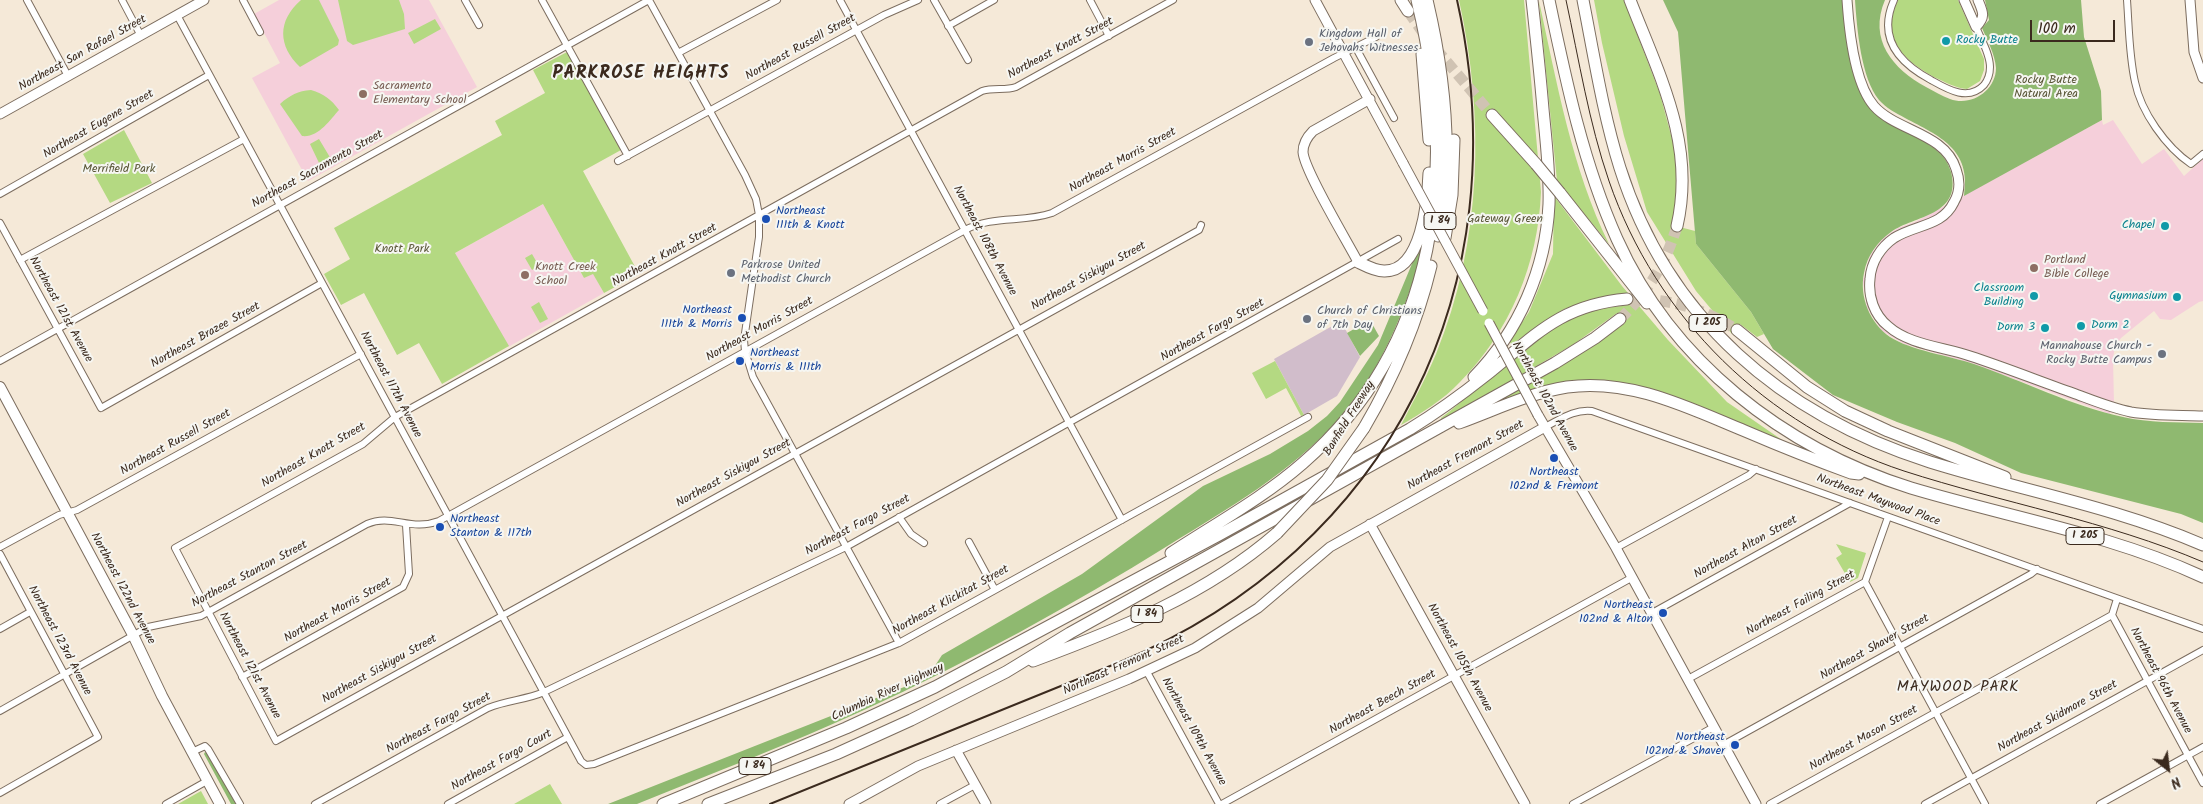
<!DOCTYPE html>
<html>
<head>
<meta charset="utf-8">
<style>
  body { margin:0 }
  #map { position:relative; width:2203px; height:804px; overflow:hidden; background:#f5e9d8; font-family:Kalam,sans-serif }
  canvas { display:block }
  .north { position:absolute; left:2143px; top:744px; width:50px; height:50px; -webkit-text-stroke:4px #f6f6f2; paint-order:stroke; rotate:151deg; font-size:14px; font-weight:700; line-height:20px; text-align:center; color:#3b2a1e }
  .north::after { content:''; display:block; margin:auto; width:18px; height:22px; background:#3b2a1e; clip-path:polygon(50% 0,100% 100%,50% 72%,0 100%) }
  .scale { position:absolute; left:2030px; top:20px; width:85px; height:22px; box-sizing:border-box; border:2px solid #3b2a1e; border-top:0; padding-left:6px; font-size:15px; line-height:18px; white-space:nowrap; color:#3b2a1e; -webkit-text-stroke:4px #f6f6f2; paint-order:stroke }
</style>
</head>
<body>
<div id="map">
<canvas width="2203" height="804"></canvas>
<div class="north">N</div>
<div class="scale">100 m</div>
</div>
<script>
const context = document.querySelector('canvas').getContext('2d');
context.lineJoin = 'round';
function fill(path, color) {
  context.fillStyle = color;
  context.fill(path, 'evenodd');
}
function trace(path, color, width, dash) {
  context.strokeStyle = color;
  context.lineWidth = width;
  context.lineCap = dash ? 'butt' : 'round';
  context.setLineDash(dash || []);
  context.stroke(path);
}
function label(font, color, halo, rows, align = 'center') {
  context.font = font + ' Kalam,sans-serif';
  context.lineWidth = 4;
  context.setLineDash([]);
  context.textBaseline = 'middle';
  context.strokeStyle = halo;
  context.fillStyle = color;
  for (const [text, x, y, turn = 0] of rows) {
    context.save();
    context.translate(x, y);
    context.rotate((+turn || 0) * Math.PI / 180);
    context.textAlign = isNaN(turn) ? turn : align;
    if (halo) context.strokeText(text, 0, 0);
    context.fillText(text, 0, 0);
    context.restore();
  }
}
const built = new Path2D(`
  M279 0H429L477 87 308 181 252 78 280 63 254 14Z
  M2102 120 2103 125 2113 120 2142 164 2164 149 2184 176 2203 159V301L2199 302 2171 320 2160 319 2154 311 2121 338 2115 347 2113 358 2114 404 2110 414 1974 364 1904 344 1882 331 1867 308 1863 281 1870 255 1882 239 1898 228 1915 222Z
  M543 204 584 278 593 273 604 293 508 347 455 253Z`);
const industrial = new Path2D(`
  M1341 321 1360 357 1337 396 1304 415 1274 359Z`);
const green = new Path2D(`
  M301 0H319L339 40 338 45 300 67C278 46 277 21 301 0Z
  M338 0H399L404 14 405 29 353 45 347 41Z
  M1459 0H1524L1541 192C1538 264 1510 331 1460 382 1443 400 1422 413 1401 425 1413 402 1426 378 1436 354 1482 242 1485 117 1459 0Z
  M1594 0H1624L1660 94 1680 169 1672 225 1695 231 1696 244 1751 312 1764 334 1757 337 1740 324 1732 334 1696 291 1647 212 1624 136 1602 43Z
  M1898 0H1958L1984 59V70L1980 81 1967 89C1955 88 1945 82 1934 77 1903 60 1880 38 1898 0Z
  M1539 1C1557 83 1572 169 1609 244L1557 181Z
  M435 19 441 29 414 44 408 33Z
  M567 52 621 150 583 171 639 274 604 293 593 274 584 278 543 204 455 253 509 346 442 384 419 343 397 355 364 293 341 305 324 274 350 259 334 228 502 135 495 121 545 93 533 70Z
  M311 90C324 94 331 99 339 110 330 120 318 138 302 136L280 104C290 95 298 91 311 90Z
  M124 130 152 183 110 203 83 154Z
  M319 139 331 159 320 165 310 144Z
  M1554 196 1622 286 1668 340 1727 402 1782 440 1779 441 1666 394 1607 380 1543 386 1487 408 1592 347 1625 323 1617 313 1574 344 1442 421 1441 418C1490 381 1533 327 1594 310 1605 307 1617 307 1628 305L1625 293 1564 309 1512 344 1509 342 1529 312 1553 254Z
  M532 254 539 266 532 270 525 258Z
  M539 302 548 319 540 323 531 307Z
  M1275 361 1304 415 1301 416 1286 388 1266 399 1252 373Z
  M1836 544 1866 553 1858 578 1850 582 1836 558 1842 554Z
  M550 784 562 804H514Z
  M201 791 208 804H178Z`);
const forest = new Path2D(`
  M1663 0H1843C1845 31 1849 82 1869 107 1890 133 1943 138 1951 172 1962 216 1915 215 1891 232 1877 242 1867 256 1864 273 1859 297 1870 323 1890 337 1910 350 1950 356 1974 364 2023 381 2072 406 2123 417 2149 423 2176 422 2203 423V523L2181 514 2021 473 1955 443 1897 422 1833 395 1773 349 1751 312 1696 244 1678 32Z
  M1855 0H1885C1868 40 1893 69 1926 87 1934 91 1942 96 1950 99 1972 107 1996 90 1996 68 1995 54 1987 40 1982 28L1989 20 1985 0H2081L2084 37 2101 91 2102 120 1964 196C1972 149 1939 136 1905 118 1896 113 1886 108 1879 100 1861 78 1857 29 1855 0Z
  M1429 229C1409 299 1387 365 1337 421 1290 473 1229 508 1169 545 1071 606 969 662 864 710 790 744 713 773 637 804H608L927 678 942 655 1082 574 1203 486 1270 454 1308 431 1327 416 1340 402 1378 345 1419 247Z
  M1370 320 1379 336 1360 356 1347 333Z
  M205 752 207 753 236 804H231L204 754Z`);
const highwayTunnel = new Path2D(`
  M1408 11 1424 34
  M1436 49 1492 115
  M1627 299C1668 298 1703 308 1737 330
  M1620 319C1648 292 1666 263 1677 226`);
const street = new Path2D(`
  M27 0 68 76
  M122 0 141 36
  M243 0 260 32
  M465 0 479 25
  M542 0 628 156
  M649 0 745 175 756 199 759 215V237L744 340 745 351 753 377 899 643
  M840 0 1122 520
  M934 0 968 60
  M1090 0 1109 36
  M1173 0 1016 87C1005 91 994 87 982 91L395 417 363 444 175 548 276 741 1199 230 1201 225
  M1894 0C1877 38 1899 63 1931 80 1947 89 1968 102 1984 85 1988 80 1990 73 1990 67 1990 54 1981 39 1976 27
  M2127 0C2129 27 2129 55 2135 82 2141 112 2166 147 2191 164L2203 154
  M177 15 581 761 586 765 594 764 899 643 1308 417
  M948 26 994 0
  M1356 48 1394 118
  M678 53 777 0
  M618 161 884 15 918 0
  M0 194 209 75
  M0 223 101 408 322 283
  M20 260 244 139
  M0 361 649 0
  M1545 427C1561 419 1574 409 1592 411L2203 629
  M899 517 911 534 924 543
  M969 542 995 590
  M0 547 59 515 77 510 361 354
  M1616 548 1749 475 1756 469
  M0 554 98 737 0 793
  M1865 582 1985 804
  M1652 613 1850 503
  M2112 615 2203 783
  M0 629 30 612
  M1147 672 1219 804
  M242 677 403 587 409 574 406 525
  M1688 679 1865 582 1888 517
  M0 711 148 627 201 616 367 524C392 513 410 532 439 521L965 230C993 215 1023 223 1052 213L1334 58 1376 37
  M1723 745 2031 574 2037 569
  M192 752 205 746 208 749 240 804
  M166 804 207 781
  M315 804 488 708C507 700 526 700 544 692L846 547 1398 239
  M448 804 568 737
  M940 804 975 785
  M1222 804 1633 577
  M1573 804 1714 727
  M1770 804 2112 615 2117 599
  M1925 804 2203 650
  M2100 804 2203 747`);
const secondary = new Path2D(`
  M1315 0 1403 163
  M1847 0C1849 30 1854 83 1874 106 1896 131 1945 133 1956 169 1960 180 1960 192 1954 202 1942 227 1916 224 1894 238 1881 247 1871 262 1870 279 1868 296 1874 315 1888 326 1909 345 1944 347 1970 356 2004 367 2039 381 2073 393 2092 400 2111 408 2131 412 2155 416 2179 415 2203 416
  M1964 0 1976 27C1986 17 1983 12 1978 0
  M2190 0 2194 52 2203 78
  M0 114 204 0
  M1358 262C1347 241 1304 170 1303 152 1303 143 1307 137 1313 131L1370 99
  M1538 415 1616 548 1756 804
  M1370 524 1525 804
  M956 750 986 804
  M849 804 918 766 1129 679 1195 648 1258 608 1330 547 1545 427`);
const primary = new Path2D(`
  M0 387 133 635 162 696 220 804`);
const highway = new Path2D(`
  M1401 0 1408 11
  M1427 0C1445 76 1454 158 1438 236
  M1549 0C1566 81 1583 163 1617 239 1672 362 1784 448 1911 488 2008 517 2110 534 2203 577
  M1583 0C1594 56 1603 114 1620 168 1668 319 1782 415 1930 462 2020 490 2115 507 2203 545
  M1630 0C1659 75 1696 144 1677 226
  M1422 54 1429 140
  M1492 115 1536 164
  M1560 193 1647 303
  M1445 238 1452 195 1454 140
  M1358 262C1366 266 1375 271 1384 271 1422 272 1428 200 1429 173
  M1737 330 1807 387 1845 411 1888 431 2005 477
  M1474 377C1519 331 1546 269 1549 204 1550 172 1546 141 1543 109 1540 73 1536 36 1532 0
  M1459 423C1495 410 1529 393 1567 387 1630 378 1689 408 1745 431 1780 446 1815 460 1851 473L1859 474
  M1364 428C1394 377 1417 324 1431 266
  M1171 553C1215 524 1263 498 1303 463 1440 344 1458 168 1417 0
  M1033 661C1119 629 1206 595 1277 533
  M663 804 846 728 935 687 1219 535 1410 429C1436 413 1461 395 1485 376 1534 337 1559 305 1627 299
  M708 804 836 754 911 720 1006 672 1070 633 1555 363 1595 338 1620 319`);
const tram = new Path2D(`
  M1566 0C1579 60 1589 123 1609 181 1656 318 1767 426 1904 471 2003 503 2107 521 2203 562`);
const rail = new Path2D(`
  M770 804 1120 662C1391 548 1521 286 1457 0`);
const secondaryBridge = new Path2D(`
  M1403 163 1483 311
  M1489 323 1538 415`);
const highwayBridge = new Path2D(`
  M1536 164 1560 193
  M1277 533 1327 480 1364 428`);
const markers = [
  [1946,41,5,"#0f9aa8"],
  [1309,42,5,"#6b7280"],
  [363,94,5,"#8d6e63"],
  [766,219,5,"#1a4fb4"],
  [2165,226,5,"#0f9aa8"],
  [2034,268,5,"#8d6e63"],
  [731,273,5,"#6b7280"],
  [525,275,5,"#8d6e63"],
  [2034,296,5,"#0f9aa8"],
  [2177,297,5,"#0f9aa8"],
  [742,318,5,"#1a4fb4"],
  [1307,319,5,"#6b7280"],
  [2081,326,5,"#0f9aa8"],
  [2045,328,5,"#0f9aa8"],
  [2162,354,5,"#6b7280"],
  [740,361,5,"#1a4fb4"],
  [1554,458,5,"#1a4fb4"],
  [440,527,5,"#1a4fb4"],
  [1663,613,5,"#1a4fb4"],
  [1735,745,5,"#1a4fb4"]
];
const shields = [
  [1440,221,32],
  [1708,323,38],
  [2085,536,38],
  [1147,614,32],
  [755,766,32]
];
const shieldNames = [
  ["I 84",1440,221],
  ["I 205",1708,323],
  ["I 205",2085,536],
  ["I 84",1147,614],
  ["I 84",755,766]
];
const worshipNames = [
  ["Kingdom Hall of",1319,35],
  ["Jehovahs Witnesses",1319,49],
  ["Parkrose United",741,266],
  ["Methodist Church",741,280],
  ["Church of Christians",1317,312],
  ["of 7th Day",1317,326],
  ["Mannahouse Church -",2152,347,"right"],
  ["Rocky Butte Campus",2152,361,"right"]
];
const cultureNames = [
  ["Rocky Butte",1956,41,"left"],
  ["Chapel",2155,226],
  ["Classroom",2024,289],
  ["Building",2024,303],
  ["Gymnasium",2167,297],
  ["Dorm 2",2091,326,"left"],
  ["Dorm 3",2035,328]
];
const streetNames = [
  ["Northeast Russell Street",801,48,-29],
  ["Northeast Knott Street",1061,49,-28],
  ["Northeast San Rafael Street",83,54,-29],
  ["Northeast Eugene Street",99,125,-30],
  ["Northeast Morris Street",1123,161,-29],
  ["Northeast Sacramento Street",318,170,-29],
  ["Northeast 108th Avenue",984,241,62],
  ["Northeast Knott Street",665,256,-29],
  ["Northeast Siskiyou Street",1089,277,-29],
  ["Northeast 121st Avenue",60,310,61],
  ["Northeast Morris Street",760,330,-29],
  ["Northeast Fargo Street",1213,331,-29],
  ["Northeast Brazee Street",206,336,-29],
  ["Northeast 117th Avenue",390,385,62],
  ["Northeast 102nd Avenue",1544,397,61],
  ["Banfield Freeway",1350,419,-58],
  ["Northeast Russell Street",176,443,-29],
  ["Northeast Knott Street",314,456,-30],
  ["Northeast Fremont Street",1466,456,-29],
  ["Northeast Siskiyou Street",734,474,-29],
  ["Northeast Maywood Place",1878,501,20],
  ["Northeast Fargo Street",858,526,-28],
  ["Northeast Alton Street",1746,548,-29],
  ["Northeast Stanton Street",250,575,-28],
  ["Northeast 122nd Avenue",122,589,62],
  ["Northeast Klickitat Street",951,601,-29],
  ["Northeast Failing Street",1801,604,-29],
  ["Northeast Morris Street",338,611,-29],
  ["Northeast 123rd Avenue",59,641,62],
  ["Northeast Shaver Street",1875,648,-29],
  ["Northeast 105th Avenue",1459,658,61],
  ["Northeast 121st Avenue",249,666,62],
  ["Northeast Fremont Street",1124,666,-24],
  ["Northeast Siskiyou Street",380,670,-29],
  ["Northeast 96th Avenue",2160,681,62],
  ["Columbia River Highway",888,693,-25],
  ["Northeast Beech Street",1383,703,-29],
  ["Northeast Skidmore Street",2058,717,-29],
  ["Northeast Fargo Street",439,724,-28],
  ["Northeast 109th Avenue",1193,732,61],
  ["Northeast Mason Street",1864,739,-29],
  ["Northeast Fargo Court",502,761,-29]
];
const parkNames = [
  ["Rocky Butte",2046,81],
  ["Natural Area",2046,95],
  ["Merrifield Park",119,170],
  ["Gateway Green",1505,220],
  ["Knott Park",402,250]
];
const educationNames = [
  ["Sacramento",373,87],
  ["Elementary School",373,101],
  ["Portland",2044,261],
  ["Bible College",2044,275],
  ["Knott Creek",535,268],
  ["School",535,282]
];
const transitNames = [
  ["Northeast",776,212],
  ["111th & Knott",776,226],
  ["Northeast",732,311,"right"],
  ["111th & Morris",732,325,"right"],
  ["Northeast",750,354],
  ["Morris & 111th",750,368],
  ["Northeast",1554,473,"center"],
  ["102nd & Fremont",1554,487,"center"],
  ["Northeast",450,520],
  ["Stanton & 117th",450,534],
  ["Northeast",1653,606,"right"],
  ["102nd & Alton",1653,620,"right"],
  ["Northeast",1725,738,"right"],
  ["102nd & Shaver",1725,752,"right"]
];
const quarterNames = [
  ["MAYWOOD PARK",1958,688]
];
const districtNames = [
  ["PARKROSE HEIGHTS",641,75]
];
fill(built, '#f5cfda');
fill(industrial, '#d1bdcb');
fill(green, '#b4d982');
fill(forest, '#8fb970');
trace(highwayTunnel, '#d0c3b3', 11, [11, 5.5]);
trace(street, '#7c6d5f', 8);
trace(secondary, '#7c6d5f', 11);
trace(primary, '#7c6d5f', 12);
trace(highway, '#7c6d5f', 13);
trace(street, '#fff', 6);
trace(secondary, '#fff', 9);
trace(primary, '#fff', 10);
trace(highway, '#fff', 11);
trace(tram, '#3b2a1e', 1);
trace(rail, '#3b2a1e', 2);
trace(secondaryBridge, '#7c6d5f', 11, []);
trace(highwayBridge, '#7c6d5f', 13, []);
trace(secondaryBridge, '#fff', 9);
trace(highwayBridge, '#fff', 11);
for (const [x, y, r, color] of markers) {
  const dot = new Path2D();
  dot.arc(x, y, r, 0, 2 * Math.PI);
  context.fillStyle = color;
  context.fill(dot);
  trace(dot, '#f6f6f2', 2);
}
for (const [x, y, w] of shields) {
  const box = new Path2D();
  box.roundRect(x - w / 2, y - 8.5, w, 17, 4);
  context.fillStyle = '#f6f6f2';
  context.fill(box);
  trace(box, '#3b2a1e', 1);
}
label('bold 11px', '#3b2a1e', null, shieldNames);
label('12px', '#5b616d', '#f6f6f2', worshipNames, 'left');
label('12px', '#0d838f', '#f6f6f2', cultureNames, 'right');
label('12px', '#3b2a1e', '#f6f6f2', streetNames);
label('12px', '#595637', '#f6f6f2', parkNames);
label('12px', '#785e54', '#f6f6f2', educationNames, 'left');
label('12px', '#164399', '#f6f6f2', transitNames, 'left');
context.letterSpacing = '1px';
label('15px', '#3b2a1e', '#f6f6f2', quarterNames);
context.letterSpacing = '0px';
context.letterSpacing = '1px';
label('bold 18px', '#3b2a1e', '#f6f6f2', districtNames);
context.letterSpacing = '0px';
</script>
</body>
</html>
